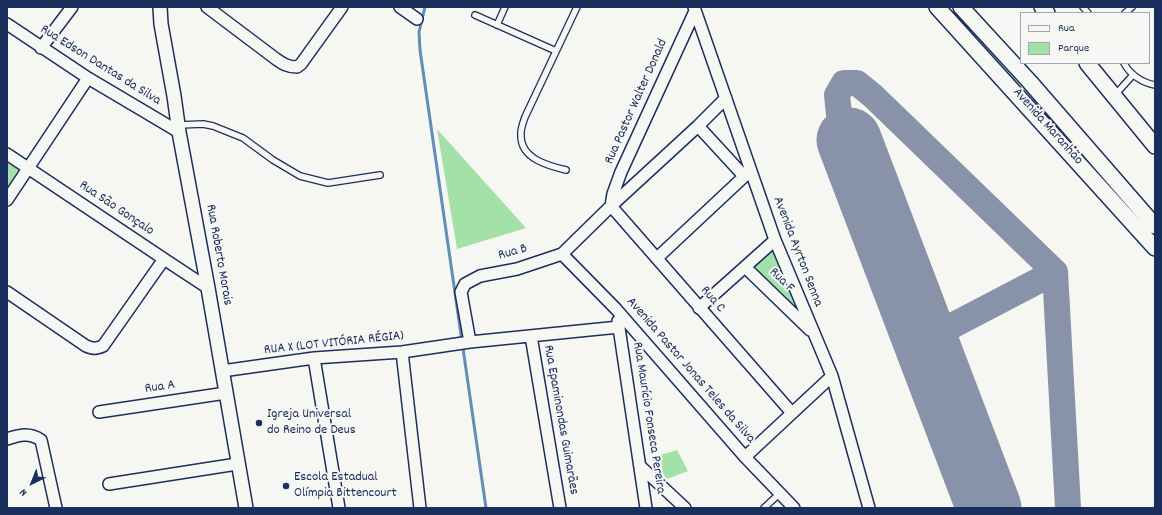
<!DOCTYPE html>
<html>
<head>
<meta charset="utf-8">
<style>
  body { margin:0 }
  #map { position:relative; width:1162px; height:515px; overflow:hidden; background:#f6f6f2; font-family:Dekko,sans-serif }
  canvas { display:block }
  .frame { position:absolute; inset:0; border:8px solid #1b2f5e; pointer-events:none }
  .legend { position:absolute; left:1020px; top:12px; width:130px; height:52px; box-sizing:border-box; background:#f6f6f2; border:1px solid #9ea6b7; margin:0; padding:5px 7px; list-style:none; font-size:12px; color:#1b2f5e }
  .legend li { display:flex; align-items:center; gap:8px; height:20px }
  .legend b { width:20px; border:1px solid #9ea6b7 }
  .north { position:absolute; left:12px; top:463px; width:40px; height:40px; -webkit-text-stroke:3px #f6f6f2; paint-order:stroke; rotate:223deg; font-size:11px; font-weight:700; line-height:16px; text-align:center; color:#1b2f5e }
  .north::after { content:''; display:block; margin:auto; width:14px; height:18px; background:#1b2f5e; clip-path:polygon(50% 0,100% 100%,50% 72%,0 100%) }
</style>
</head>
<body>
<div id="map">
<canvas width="1162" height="515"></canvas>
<div class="frame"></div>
<ul class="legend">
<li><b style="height:5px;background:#f6f6f2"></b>Rua</li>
<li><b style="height:11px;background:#a4e1a8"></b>Parque</li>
</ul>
<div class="north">N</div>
</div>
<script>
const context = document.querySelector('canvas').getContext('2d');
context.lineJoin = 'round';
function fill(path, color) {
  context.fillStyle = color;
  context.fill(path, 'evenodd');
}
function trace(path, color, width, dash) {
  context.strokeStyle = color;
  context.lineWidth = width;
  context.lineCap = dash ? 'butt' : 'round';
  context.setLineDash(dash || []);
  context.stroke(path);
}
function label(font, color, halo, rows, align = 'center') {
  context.font = font + ' Dekko,sans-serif';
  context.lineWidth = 4;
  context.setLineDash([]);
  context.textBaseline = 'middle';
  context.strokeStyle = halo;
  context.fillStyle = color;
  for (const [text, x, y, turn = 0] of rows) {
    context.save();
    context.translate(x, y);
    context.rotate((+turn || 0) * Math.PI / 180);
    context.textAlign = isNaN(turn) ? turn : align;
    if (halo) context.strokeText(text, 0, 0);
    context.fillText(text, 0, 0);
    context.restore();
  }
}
const green = new Path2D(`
  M437 129 526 228 457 249Z
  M7 160 20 169 7 188Z
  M772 249 802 317 752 267Z
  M677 450 688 471 667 479 651 458Z`);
const stream = new Path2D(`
  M425 7 419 32 420 50 486 508`);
const taxiway = new Path2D(`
  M849 140 839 114 837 95 844 83H857L873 96 1055 272 1068 508
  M925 340 1055 272`);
const runway = new Path2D(`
  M849 140 989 508`);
const service = new Path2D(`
  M1083 7 1088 13
  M1125 13 1132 7
  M475 15 556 51
  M497 25 505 7
  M1124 63C1130 75 1143 83 1155 85
  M1114 96 1133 75
  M179 125 203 124 213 126 243 138 273 160 300 176 328 183 380 175
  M566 170C549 166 521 159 521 136 520 130 523 123 525 117L577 7
  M764 508 780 493`);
const minor = new Path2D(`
  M207 7 276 59C283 64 288 67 297 67L301 64 342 7
  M400 7 417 19
  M694 7 775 240 832 376 869 508
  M7 24 88 78 179 132
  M41 48 72 7
  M698 126 744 176
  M7 154 164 259 208 288
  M7 200 88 78
  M611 206 792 413
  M611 206 613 194 621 172 695 11
  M562 254 616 309 745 457 794 508
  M657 258 750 171
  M745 267 810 330
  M7 292 86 346C93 349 96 349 103 346L164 259
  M699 308 775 240
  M618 321 646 508
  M531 336 560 508
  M470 342 461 292 465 284 480 276 517 269 562 254 611 206 698 126 726 98
  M402 352 420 508
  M314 358 339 508
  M222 371 314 358 402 352 470 342 619 327
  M99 412 226 393
  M7 439C19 435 29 432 41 440L56 508
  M745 457 832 376
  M641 467 685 508
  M109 484 237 464`);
const tertiary = new Path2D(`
  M160 7 161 24 174 96 179 132 208 288 246 508`);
const secondary = new Path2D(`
  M937 7 1155 248
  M961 7 1029 81 1155 226
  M1042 7 1047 13
  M1087 63 1155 146`);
const markers = [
  [259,423,4,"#1b2f5e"],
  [286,486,4,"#1b2f5e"]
];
const streetNames = [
  ["Rua Edson Dantas da Silva",100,66,32],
  ["Rua Pastor Walter Donald",637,102,-66],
  ["Avenida Maranhão",1047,127,48],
  ["Rua São Gonçalo",116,209,34],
  ["Avenida Ayrton Senna",797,252,69],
  ["Rua B",513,253,-15],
  ["Rua Roberto Morais",218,255,80],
  ["Rua F",781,281,44],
  ["Rua C",712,300,49],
  ["RUA X (LOT VITÓRIA RÉGIA)",334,344,-6],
  ["Avenida Pastor Jonas Teles da Silva",690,371,49],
  ["Rua A",160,388,-8],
  ["Rua Maurício Fonseca Pereira",648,418,81],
  ["Rua Epaminondas Guimarães",560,420,80]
];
const poiNames = [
  ["Igreja Universal",267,415],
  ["do Reino de Deus",267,431],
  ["Escola Estadual",294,478],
  ["Olímpia Bittencourt",294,494]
];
fill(green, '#a4e1a8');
trace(stream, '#628db6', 3);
trace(taxiway, '#8892a8', 26);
trace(runway, '#8892a8', 65);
trace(service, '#1b2f5e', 8);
trace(minor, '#1b2f5e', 14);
trace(tertiary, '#1b2f5e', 16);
trace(secondary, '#1b2f5e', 18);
trace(service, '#f6f6f2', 5.5);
trace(minor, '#f6f6f2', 11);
trace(tertiary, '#f6f6f2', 13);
trace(secondary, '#f6f6f2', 15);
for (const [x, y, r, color] of markers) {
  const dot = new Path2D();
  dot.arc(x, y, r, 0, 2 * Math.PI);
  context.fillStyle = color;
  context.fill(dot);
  trace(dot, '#f6f6f2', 1.5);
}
label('14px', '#1b2f5e', '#f6f6f2', streetNames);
label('14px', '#1b2f5e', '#f6f6f2', poiNames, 'left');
</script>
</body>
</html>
